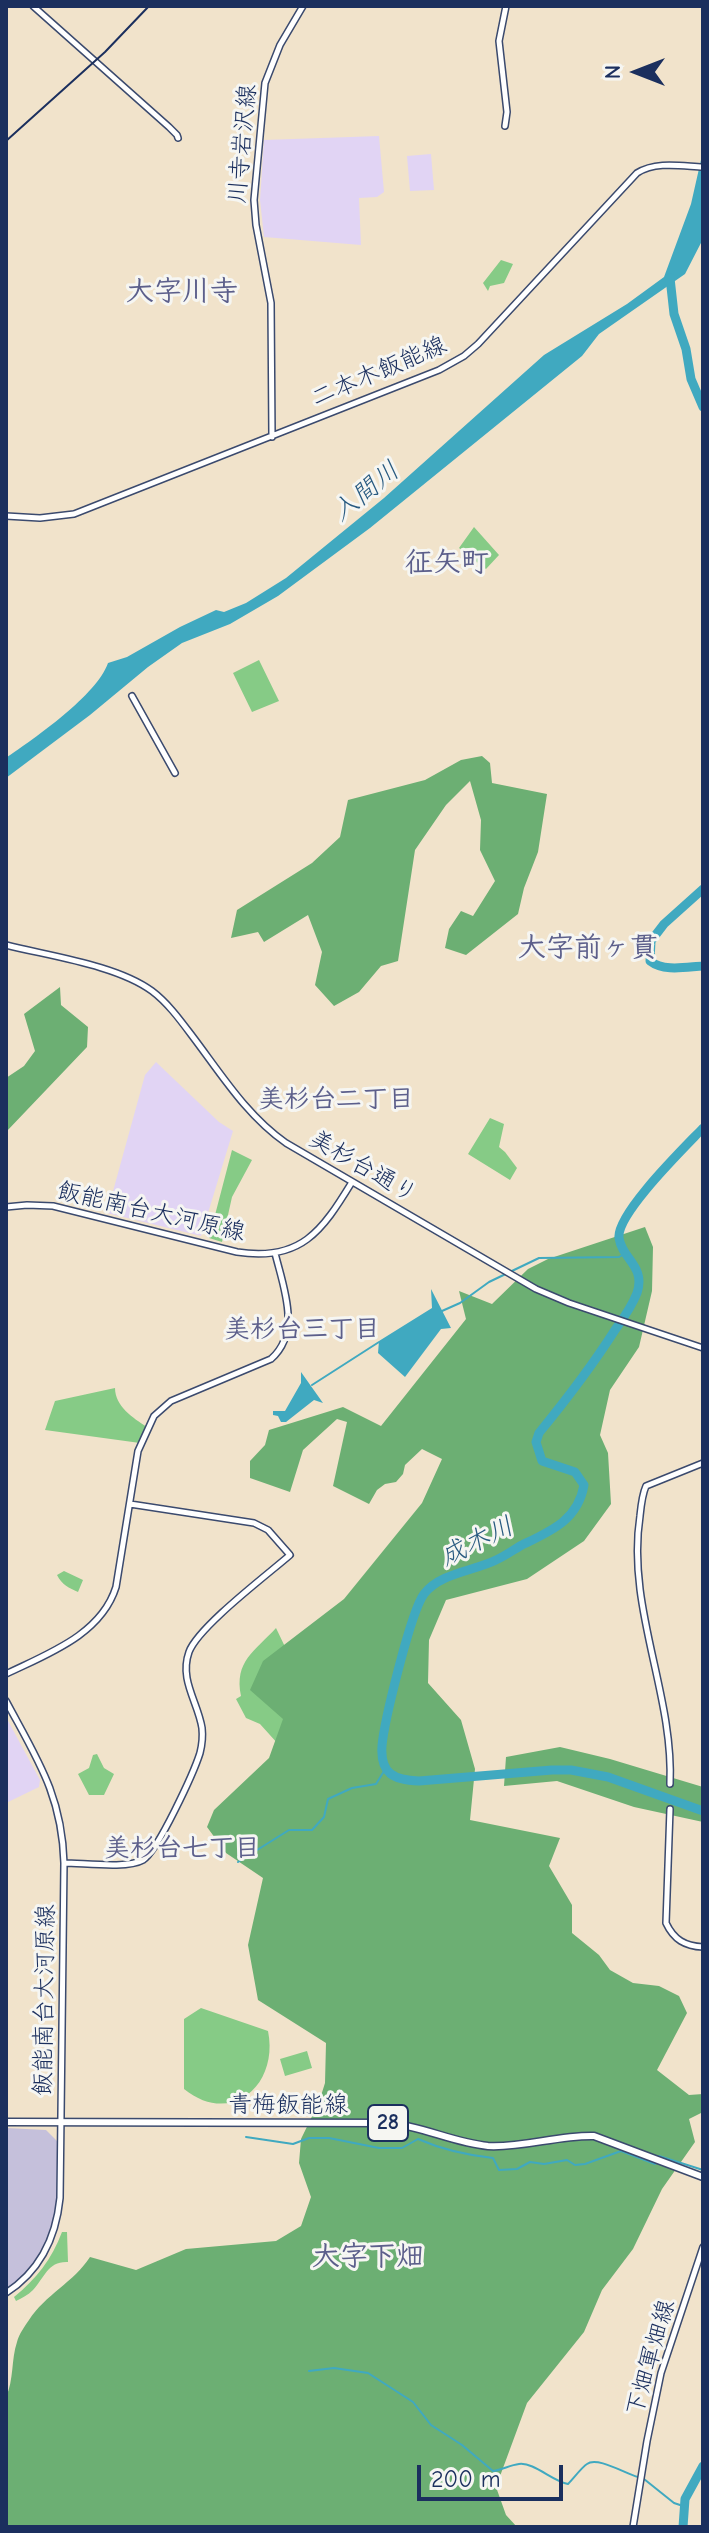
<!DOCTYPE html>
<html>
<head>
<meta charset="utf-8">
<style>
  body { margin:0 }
  #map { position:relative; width:709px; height:2533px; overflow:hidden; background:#f1e3cb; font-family:"Comic Neue",sans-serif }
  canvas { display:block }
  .frame { position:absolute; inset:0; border:8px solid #1b2f5e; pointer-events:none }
  .north { position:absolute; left:597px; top:32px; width:80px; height:80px; -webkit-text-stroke:6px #f6f6f2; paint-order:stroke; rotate:270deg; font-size:22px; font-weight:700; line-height:32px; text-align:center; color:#1b2f5e }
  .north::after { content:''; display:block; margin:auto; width:28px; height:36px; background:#1b2f5e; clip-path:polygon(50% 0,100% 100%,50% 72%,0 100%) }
  .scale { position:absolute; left:417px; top:2465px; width:146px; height:36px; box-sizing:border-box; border:4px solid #1b2f5e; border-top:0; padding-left:10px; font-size:24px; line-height:28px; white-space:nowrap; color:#1b2f5e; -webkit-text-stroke:6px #f6f6f2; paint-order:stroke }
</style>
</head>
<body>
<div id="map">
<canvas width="709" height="2533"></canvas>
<div class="frame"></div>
<div class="north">N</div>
<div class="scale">200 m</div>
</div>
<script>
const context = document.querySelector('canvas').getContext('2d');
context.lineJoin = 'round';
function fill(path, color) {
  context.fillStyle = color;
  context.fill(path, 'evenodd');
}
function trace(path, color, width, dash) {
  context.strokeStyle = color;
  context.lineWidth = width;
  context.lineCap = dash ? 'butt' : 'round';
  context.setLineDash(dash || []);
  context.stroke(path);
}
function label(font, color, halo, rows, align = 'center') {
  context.font = font + ' "Comic Neue","Klee One",sans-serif';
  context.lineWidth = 6;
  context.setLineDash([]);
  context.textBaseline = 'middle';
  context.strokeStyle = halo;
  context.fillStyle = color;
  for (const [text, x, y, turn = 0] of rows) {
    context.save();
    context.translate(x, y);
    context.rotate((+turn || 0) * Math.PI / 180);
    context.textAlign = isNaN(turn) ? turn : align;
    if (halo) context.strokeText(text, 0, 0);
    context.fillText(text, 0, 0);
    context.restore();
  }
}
const built = new Path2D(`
  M379 136 384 192 377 197 359 198 361 245 264 237 260 200 264 140Z
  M431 154 434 190 410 191 407 156Z
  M156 1062 219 1122 233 1131 201 1236 107 1213 145 1075Z
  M6 1717 40 1780 39 1787 6 1803Z`);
const industrial = new Path2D(`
  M6 2128 46 2130 57 2141 58 2196 54 2223 43 2251 21 2280 6 2291Z`);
const green = new Path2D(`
  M501 260 513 264 504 283 490 286 488 291 483 283Z
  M474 527 499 555 486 569 459 548Z
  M259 660 279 701 252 712 233 673Z
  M490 1118 504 1124 499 1147 505 1152 517 1168 510 1180 468 1154Z
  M232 1150 252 1160 232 1197 222 1242 209 1238Z
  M115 1388C115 1406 133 1418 147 1427L140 1443 45 1430 55 1401Z
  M64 1571 83 1580 78 1592C69 1588 62 1585 57 1575Z
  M276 1628 323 1726 288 1755 260 1724 246 1718 236 1699 241 1696C234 1661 255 1651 276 1628Z
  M97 1754 104 1768 114 1774 104 1795H89L78 1774 89 1768 93 1755Z
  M201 2008 268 2031C279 2085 231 2127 184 2089V2019Z
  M307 2051 312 2068 285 2076 280 2059Z
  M62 2232H67L68 2262C48 2261 45 2277 33 2290 28 2295 22 2298 16 2301L14 2297C36 2279 52 2259 62 2232Z`);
const forest = new Path2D(`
  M482 756 490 763 492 783 547 794 538 852 524 888 518 914 466 955 445 948 449 929 461 911 473 916 495 881 480 850 481 820 470 781 446 805 415 850 398 961 381 966 359 992 334 1006 315 985 322 952 308 915 264 942 258 932 231 938 237 910 312 863 340 837 348 800 425 780 461 760Z
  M60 987 61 1005 88 1027 87 1047 6 1132V1078L24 1066 35 1051 24 1014Z
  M645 1227 653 1247 652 1291 639 1347 610 1390 600 1435 608 1453 611 1504 584 1541 527 1579 446 1600 429 1640 428 1683 461 1720 475 1769 470 1820 560 1838 549 1866 572 1905V1933L599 1955 610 1970 633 1983 659 1986 679 1996 687 2013 657 2070 689 2095 703 2094V2112L689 2119 695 2142 662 2189 633 2249 602 2290 584 2332 527 2403 496 2487 506 2515 517 2527H6V2397C14 2380 11 2360 17 2342 19 2334 25 2326 29 2320 45 2295 74 2282 90 2257L136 2270 186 2249 276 2241 301 2226 311 2197 299 2163 301 2139 319 2102 325 2083 326 2043 258 2000 248 1945 263 1878 226 1853 207 1827 214 1810 269 1758 283 1719 250 1690 263 1661 344 1599 422 1503 442 1459 422 1449 405 1465 403 1474 396 1482 385 1484 377 1490 369 1504 333 1486 347 1422 337 1419 303 1450 290 1492 250 1478V1461L265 1445 269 1430 343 1407 381 1426 466 1319 459 1291 492 1304 528 1269 548 1259Z
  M560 1747 610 1759 703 1787V1822L634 1807 557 1781 504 1786 506 1757Z`);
const water = new Path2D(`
  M703 151V239L685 274 599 334 582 356 370 528 278 596 230 624 182 643 148 667 90 715 6 778V758C35 738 97 695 108 663L127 657 180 627 216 610 224 612 246 603 286 578 384 498 544 355 627 304 664 277 691 204Z
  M431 1289 451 1328 441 1329 405 1377 378 1353 379 1341 432 1308Z
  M301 1372 323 1403 314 1400 286 1422H281L278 1416 273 1415V1411H285L301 1383Z`);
const stream = new Path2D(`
  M442 1311 460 1303 489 1282 539 1258 619 1257 626 1253
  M312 1385 379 1342
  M238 1862 289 1830H312L324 1817 328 1799 352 1788 376 1784 386 1768
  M246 2137 293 2144 309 2138H329L379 2148H402L418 2139C443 2150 466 2155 493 2158L499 2170 517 2169 530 2162 544 2164 567 2160 575 2165 585 2164 621 2151 655 2164
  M659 2156 703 2170
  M309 2371 334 2368 368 2373 413 2402 431 2425 462 2445 493 2471C502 2470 510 2465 519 2464 534 2462 552 2481 568 2484 573 2479 582 2467 587 2464 597 2456 626 2474 638 2477
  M644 2479 674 2503 683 2506`);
const river = new Path2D(`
  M670 278 674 314 686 349 691 379 703 407
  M703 889 664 924 651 941 650 961C664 972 686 967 703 966
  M703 1128C685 1147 616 1214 619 1238 622 1259 646 1266 637 1293 632 1306 623 1319 615 1330 592 1366 566 1400 539 1433L536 1442 542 1461 575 1472 584 1485C578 1520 551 1531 522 1545 513 1550 505 1556 496 1560 474 1571 440 1573 424 1594 411 1611 384 1722 382 1746 380 1774 394 1780 419 1781L552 1770H571L608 1777 703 1811
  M683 2527 685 2499 703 2466`);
const secondary = new Path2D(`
  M33 6 169 127 177 135 178 138
  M505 126 507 112 499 41 506 6
  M272 437 271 303 256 225 254 200 265 83 280 45 303 6
  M6 516 40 518 74 514 439 370 464 356 478 344 637 173C656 161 681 166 703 167
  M132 696 175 773
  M6 945C49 956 117 965 152 991 168 1003 181 1021 193 1037 221 1074 247 1116 286 1143L536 1289 569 1303 703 1348
  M6 1207 27 1205 53 1206 237 1252C301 1262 322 1231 352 1182
  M6 1674C47 1654 101 1635 116 1587L138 1451 154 1416 171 1401 271 1359C302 1332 283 1286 275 1253
  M6 1701C37 1759 62 1795 64 1863L60 2198C56 2238 40 2271 6 2293
  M670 1784C674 1694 626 1607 640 1516 641 1506 642 1495 646 1486L703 1463
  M670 1809 666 1923C674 1940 685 1946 703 1947
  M64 1863C84 1863 127 1869 143 1860 158 1851 194 1772 200 1753 202 1745 203 1737 202 1728 198 1702 179 1680 189 1652 198 1627 267 1575 290 1555L268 1530 254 1523 130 1504
  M633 2527 647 2441 661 2373 703 2247`);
const primary = new Path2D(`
  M6 2122 390 2123C424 2127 455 2143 488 2146 523 2148 558 2135 594 2136L703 2177`);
const rail = new Path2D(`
  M6 141 105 52 149 6`);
const shields = [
  [388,2123,40]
];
const shieldNames = [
  ["28",388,2123]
];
const streetNames = [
  ["川寺岩沢線",243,144,-85],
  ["二本木飯能線",379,372,-23],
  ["美杉台通り",363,1167,30],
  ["飯能南台大河原線",151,1212,13],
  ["飯能南台大河原線",45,2000,-89],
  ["青梅飯能線",288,2105],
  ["下畑軍畑線",651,2358,-74]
];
const waterNames = [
  ["入間川",366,492,-39],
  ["成木川",477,1542,-26]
];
const neighbourhoodNames = [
  ["美杉台二丁目",336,1100],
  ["美杉台三丁目",302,1330],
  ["美杉台七丁目",182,1849]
];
const quarterNames = [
  ["大字川寺",182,292],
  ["征矢町",447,563],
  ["大字前ヶ貫",588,948],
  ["大字下畑",368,2257]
];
fill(built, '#e1d4f4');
fill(industrial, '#c5c0db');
fill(green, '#86cb86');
fill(forest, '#6caf73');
fill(water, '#40a9c0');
trace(stream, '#40a9c0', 2);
trace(river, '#40a9c0', 9);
trace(secondary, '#3b4a6e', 8);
trace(primary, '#3b4a6e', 9);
trace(secondary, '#fff', 5);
trace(primary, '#fff', 6);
trace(rail, '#1b2f5e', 2);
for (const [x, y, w] of shields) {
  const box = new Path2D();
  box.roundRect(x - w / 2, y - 18, w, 36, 6);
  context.fillStyle = '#f6f6f2';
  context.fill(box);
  trace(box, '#1b2f5e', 2);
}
label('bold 22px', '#1b2f5e', null, shieldNames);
label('24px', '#1b2f5e', '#f6f6f2', streetNames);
label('italic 26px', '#285a80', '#f6f6f2', waterNames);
label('bold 26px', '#5c5f8b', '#f6f6f2', neighbourhoodNames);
label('bold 28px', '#5c5f8b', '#f6f6f2', quarterNames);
</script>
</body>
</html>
